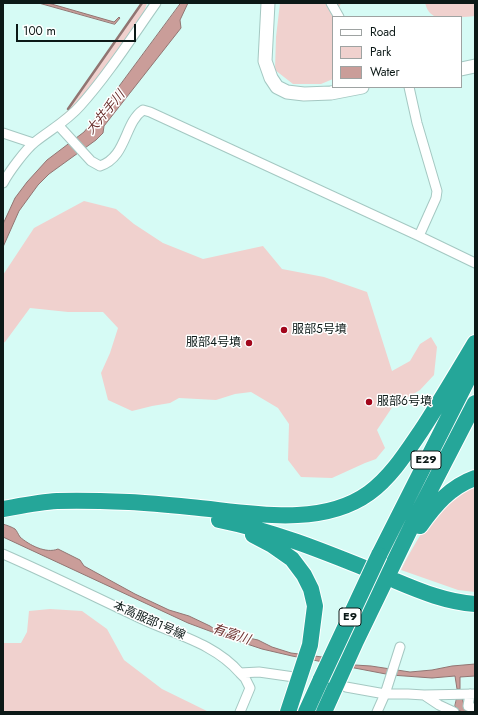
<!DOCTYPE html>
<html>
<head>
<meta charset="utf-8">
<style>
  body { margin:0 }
  #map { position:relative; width:478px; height:715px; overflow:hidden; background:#d6fbf5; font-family:Jost,sans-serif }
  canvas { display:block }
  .frame { position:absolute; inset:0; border:4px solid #0c1917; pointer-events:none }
  .legend { position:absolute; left:332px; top:16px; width:130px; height:72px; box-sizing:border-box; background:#fff; border:1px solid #9ea3a2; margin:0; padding:5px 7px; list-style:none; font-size:12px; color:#0c1917 }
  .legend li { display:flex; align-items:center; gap:8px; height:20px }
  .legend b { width:20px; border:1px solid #9ea3a2 }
  .scale { position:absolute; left:16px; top:24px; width:120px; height:18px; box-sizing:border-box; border:2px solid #0c1917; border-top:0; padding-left:5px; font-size:12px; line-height:14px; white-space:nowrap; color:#0c1917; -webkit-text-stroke:3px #fff; paint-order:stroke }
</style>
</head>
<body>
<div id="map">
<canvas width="478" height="715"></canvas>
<div class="frame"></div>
<ul class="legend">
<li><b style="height:5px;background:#fff"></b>Road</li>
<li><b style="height:11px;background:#f0d1ce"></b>Park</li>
<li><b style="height:11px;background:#ca9d99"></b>Water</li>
</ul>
<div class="scale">100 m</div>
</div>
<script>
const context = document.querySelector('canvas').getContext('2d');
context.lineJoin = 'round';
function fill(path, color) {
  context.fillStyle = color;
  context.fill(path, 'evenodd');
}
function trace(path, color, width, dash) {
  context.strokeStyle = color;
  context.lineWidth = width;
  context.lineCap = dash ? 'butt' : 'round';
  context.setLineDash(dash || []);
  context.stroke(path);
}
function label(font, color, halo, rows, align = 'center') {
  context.font = font + ' Jost,"Noto Sans JP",sans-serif';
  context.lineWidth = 3;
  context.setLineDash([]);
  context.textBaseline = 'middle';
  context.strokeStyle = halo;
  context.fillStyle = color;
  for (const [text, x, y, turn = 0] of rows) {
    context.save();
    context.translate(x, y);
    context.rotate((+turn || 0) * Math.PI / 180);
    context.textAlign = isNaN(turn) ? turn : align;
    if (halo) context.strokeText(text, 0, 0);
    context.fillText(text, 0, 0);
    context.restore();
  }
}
const green = new Path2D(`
  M143 3H147L141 21 78 106 33 140 68 110Z
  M280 3H341L335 17H333V79L321 84H293L275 70 276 37Z
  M425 3H475V16C468 17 439 19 434 16 428 12 427 9 425 3Z
  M84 201 116 209 134 224 163 243 203 259 263 246 282 269 324 277 367 292 392 371 410 361 420 344 431 337 437 347 434 375 420 390 393 406 377 430 385 448 376 459 365 463 332 478 301 477 288 460 289 424 278 408 251 392 235 394 216 400 179 398 170 403 152 406 132 411 108 400 101 373 110 353 118 328 103 312H68L30 308 5 342 3 343V275L34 228Z
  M475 484V592L458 590 401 570C411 550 434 508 453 496 460 491 468 488 475 484Z
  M50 609 82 611 107 629 124 660 162 689 209 712H3V643H21L27 632 29 611Z`);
const water = new Path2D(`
  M39 3H48L114 22 119 17 120 18 115 24Z
  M181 3H188L180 20 181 28 104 126 103 133 96 140 49 174 38 185 19 211 3 247V224L15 198 27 182 47 160 84 132 97 116Z
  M3 524C6 525 12 527 15 529 17 531 18 534 20 537 29 545 46 554 58 549L80 560 84 566 135 594 169 610 189 616 210 626 217 631 258 640 272 647 291 653 330 658 355 665 371 666 410 672 432 670 452 666 475 664V676L460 677V689H457L455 676 432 678 391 675 292 656 262 649 223 636 188 623 3 537Z
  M457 698H462L465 708 475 712C467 712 459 714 455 706Z`);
const stream = new Path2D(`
  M68 109 142 3`);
const street = new Path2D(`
  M331 3 339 17
  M59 126 91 161 100 166C127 157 124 123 143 110L150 112 419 236 436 198 437 191 417 123 409 87
  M3 133 33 143
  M3 183C9 172 25 150 35 142 50 130 67 121 80 106 108 75 132 37 156 3
  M419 236 475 263
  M3 554C51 575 97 598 144 620 177 635 215 644 240 673L259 672 294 677
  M240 673 245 678 250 688 240 712
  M346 687 385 694H408L424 695 439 705 454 712
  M470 694 468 706 475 709
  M424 695 475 694
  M377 712 385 694 400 647`);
const secondary = new Path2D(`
  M268 3 265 61 271 78 277 87 287 92 304 94 331 93 362 87
  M461 69 475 66`);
const highway = new Path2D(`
  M3 509C20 506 39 502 57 501 81 500 106 501 129 502 149 503 170 505 190 507 246 512 319 529 369 493 391 477 406 453 421 431 440 402 457 373 475 343
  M219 520C274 531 325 552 377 573
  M420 526C435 505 450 487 475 478
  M253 535 272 545 292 559 304 575 311 589 315 606 310 645 288 712
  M379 555 475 365
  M396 581C422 592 447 602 475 604
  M306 712 321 679
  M324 712 356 641 415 519 475 403`);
const highwayBridge = new Path2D(`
  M321 679 379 555`);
const markers = [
  [284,330,4,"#a2061b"],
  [249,343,4,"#a2061b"],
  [369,402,4,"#a2061b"]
];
const shields = [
  [426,460,30],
  [350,617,22]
];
const shieldNames = [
  ["E29",426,460],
  ["E9",350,617]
];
const poiNames = [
  ["服部5号墳",292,330],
  ["服部4号墳",241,343,"right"],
  ["服部6号墳",377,402]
];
const streetNames = [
  ["本高服部1号線",149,621,24]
];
const waterNames = [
  ["大井手川",106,113,-50],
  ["有富川",231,635,18]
];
fill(green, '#f0d1ce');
fill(water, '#ca9d99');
trace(water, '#917572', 1);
trace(stream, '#917572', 2.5);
trace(street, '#a4c8c2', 11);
trace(secondary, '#a4c8c2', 15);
trace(highway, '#fff', 18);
trace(street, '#fff', 9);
trace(secondary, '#fff', 13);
trace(highway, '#25a699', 16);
trace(highwayBridge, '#fff', 18, []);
trace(highwayBridge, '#25a699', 16);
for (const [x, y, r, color] of markers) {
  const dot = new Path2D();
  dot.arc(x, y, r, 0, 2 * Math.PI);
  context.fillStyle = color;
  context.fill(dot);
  trace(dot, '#fff', 1.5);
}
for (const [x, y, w] of shields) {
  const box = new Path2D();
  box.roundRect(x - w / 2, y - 9, w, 18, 3);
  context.fillStyle = '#fff';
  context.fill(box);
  trace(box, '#0c1917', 1);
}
label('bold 11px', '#0c1917', null, shieldNames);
label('12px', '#0c1917', '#fff', poiNames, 'left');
label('12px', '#0c1917', '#fff', streetNames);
label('italic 13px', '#6b312e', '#fff', waterNames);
</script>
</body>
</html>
